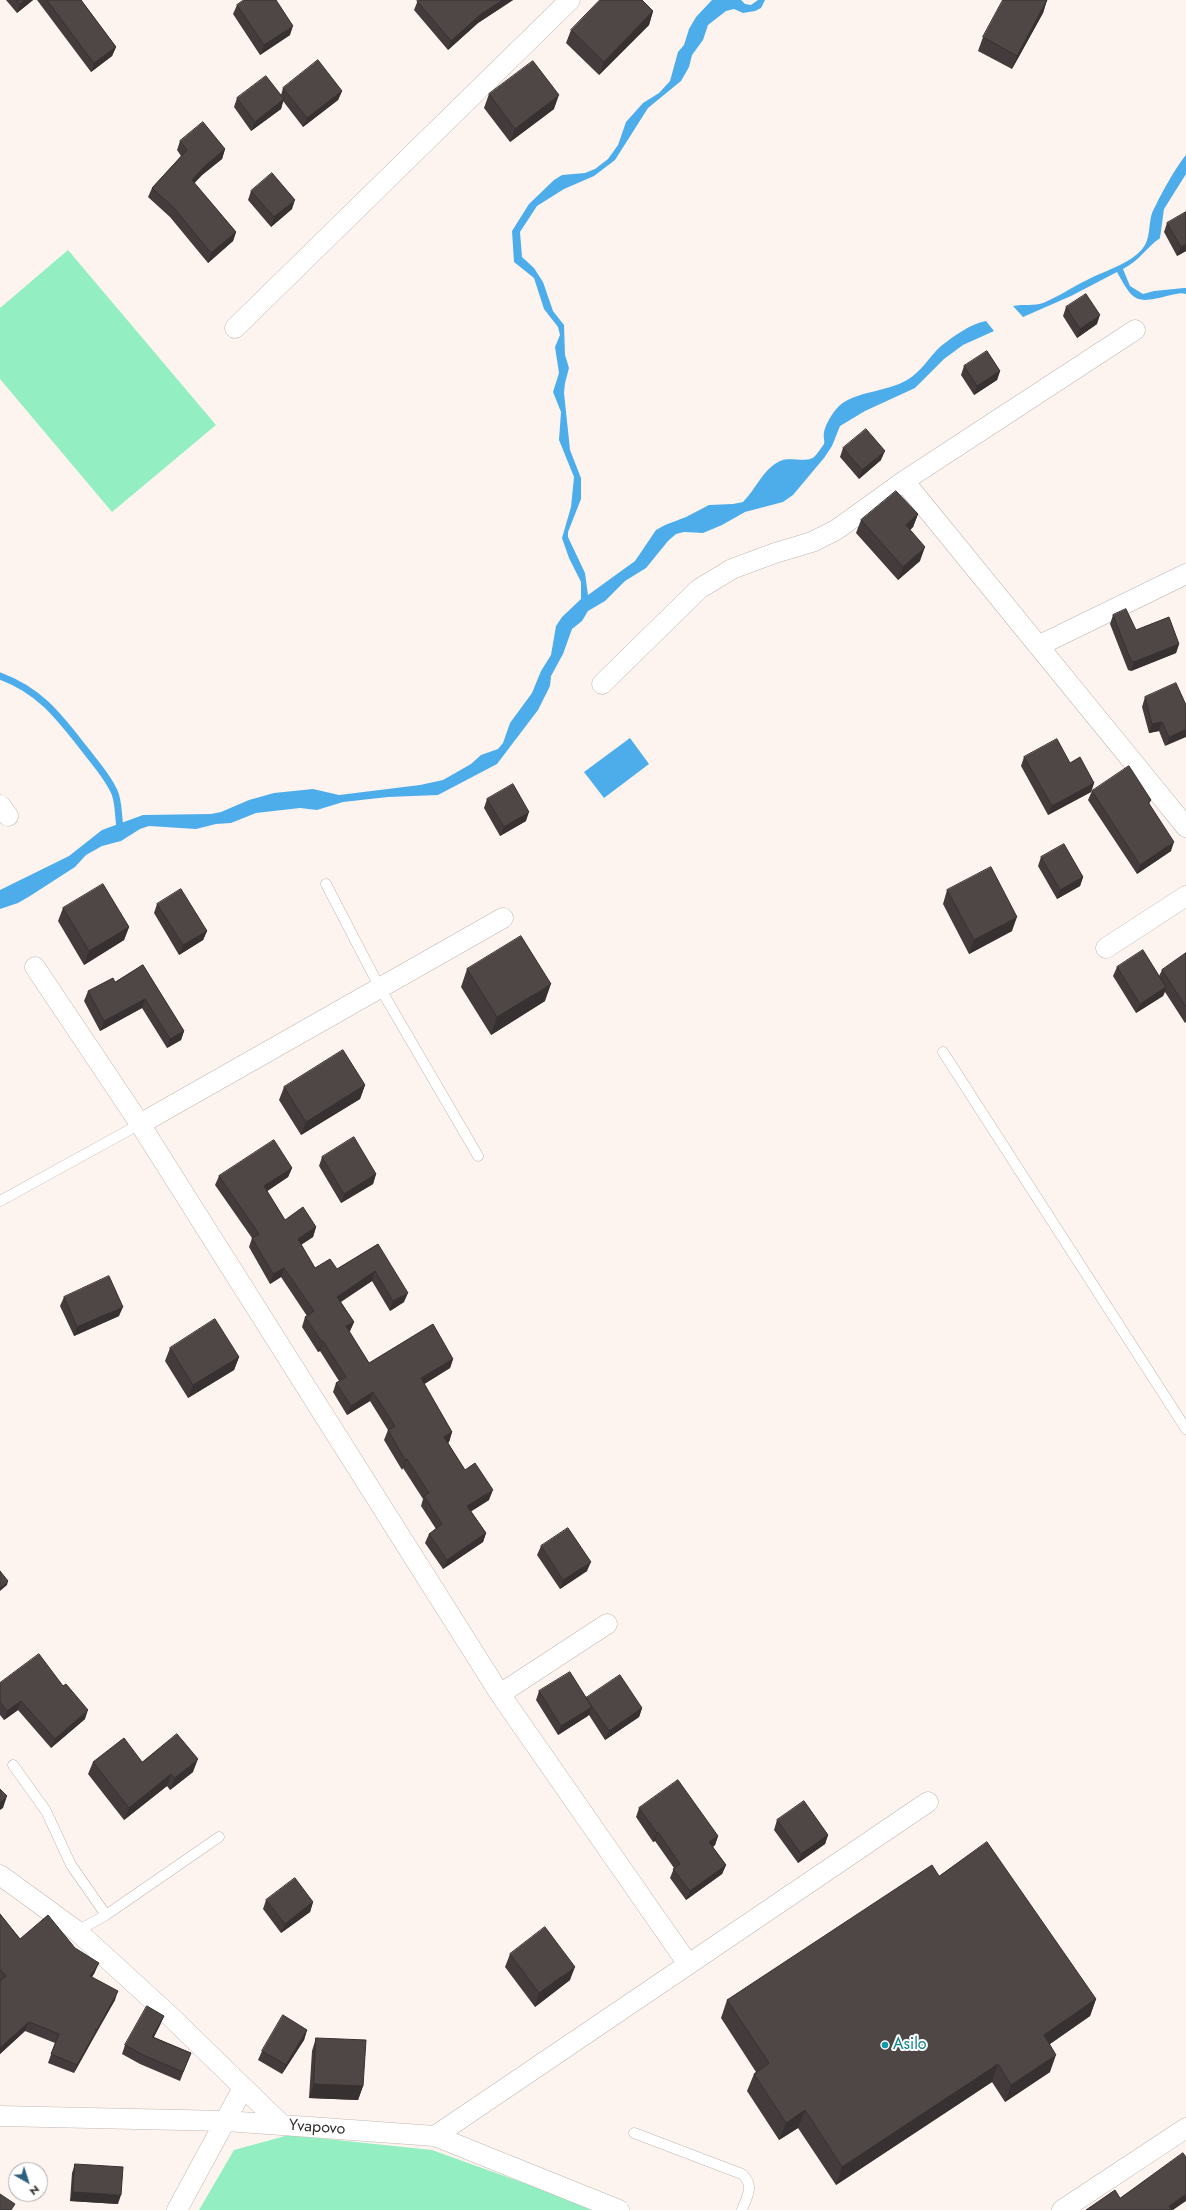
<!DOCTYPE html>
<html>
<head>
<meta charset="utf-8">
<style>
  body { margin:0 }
  #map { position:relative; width:1186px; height:2210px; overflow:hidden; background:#fef4ef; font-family:Jost,sans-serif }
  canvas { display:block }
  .north { position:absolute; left:8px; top:2162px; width:40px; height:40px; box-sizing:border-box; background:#fff; border:1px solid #adacab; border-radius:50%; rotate:141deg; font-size:11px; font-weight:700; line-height:16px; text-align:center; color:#332f2d }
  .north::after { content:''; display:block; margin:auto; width:14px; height:18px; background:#2d627e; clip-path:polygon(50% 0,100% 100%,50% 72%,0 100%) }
</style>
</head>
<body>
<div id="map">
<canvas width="1186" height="2210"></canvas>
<div class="north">N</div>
</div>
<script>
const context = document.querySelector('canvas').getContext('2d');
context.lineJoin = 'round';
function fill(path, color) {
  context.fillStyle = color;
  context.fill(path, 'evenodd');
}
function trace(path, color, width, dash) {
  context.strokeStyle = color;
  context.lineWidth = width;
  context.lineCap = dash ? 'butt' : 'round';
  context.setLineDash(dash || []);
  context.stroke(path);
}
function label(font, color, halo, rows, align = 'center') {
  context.font = font + ' Jost,sans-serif';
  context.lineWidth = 4;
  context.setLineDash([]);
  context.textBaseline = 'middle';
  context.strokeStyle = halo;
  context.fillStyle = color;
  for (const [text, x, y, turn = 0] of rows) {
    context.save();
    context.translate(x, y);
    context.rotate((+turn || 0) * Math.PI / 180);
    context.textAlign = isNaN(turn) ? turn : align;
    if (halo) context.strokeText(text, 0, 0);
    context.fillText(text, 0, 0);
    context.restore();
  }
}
const green = new Path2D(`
  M68 250 216 425 112 512 0 379V308Z
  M289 2135 432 2150 599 2210H199L234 2150Z`);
const water = new Path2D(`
  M712 0H741L745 4 751 5 758 0H765L761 8 755 11 743 13 734 9 726 11 708 25 703 40 692 55 689 67 681 81 648 108 615 160 594 176 564 189 537 206 520 232 522 257 534 268 543 282 553 311 564 325 565 355 569 368 565 383 564 393 569 440 570 450 581 478V499L568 532V537L585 573 588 595 635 561 656 530 665 525 686 517 709 505 733 504 743 502C757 488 762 470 780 461 790 456 808 464 815 456 817 454 822 447 824 444 825 441 823 436 824 432 826 423 833 412 839 406 856 391 887 392 907 380 921 372 929 357 941 346 954 336 970 324 986 321L994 331 963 345 944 359 915 388 865 411 840 426 832 446 824 458 793 495 783 502 745 512 722 525 703 533 684 532 676 534 668 541 646 568 625 581 605 601 588 611 582 621 572 629 563 654 551 676 550 686 538 710 497 764 438 795 388 797 343 802 317 810 300 808 256 813 231 823 216 824 196 829 149 826 140 829 121 841 102 846 86 855 75 867 30 896 18 903 0 909V890L69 856 102 830 143 815 211 814 221 812 249 800 274 793 313 789 339 795 420 785 443 780 471 764 481 755 498 749 503 743 510 723 532 693 541 671 551 655 556 626 562 617 581 599V582L569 558 562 538 571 507 574 477 559 440 561 412 553 392 559 373 555 347 560 335 558 327 544 309 534 278 514 262 512 231 529 204 554 180 562 175 585 173 595 169 608 159 618 145 626 122 643 103 659 93 670 81 678 52 684 45 689 29 696 17Z
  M1186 155V174L1164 209 1160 238C1145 249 1140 260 1123 269L1130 286 1143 294 1154 291 1184 288H1186V294C1181 292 1176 294 1171 295 1136 304 1134 303 1117 272L1071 296 1023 317 1013 306C1023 304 1034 306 1043 303 1058 297 1072 287 1087 280 1104 271 1137 262 1146 243 1150 234 1149 222 1152 213 1160 196 1175 168 1186 155Z
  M630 738 649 764 604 798 584 772Z`);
const stream = new Path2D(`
  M0 676C41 691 60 718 86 751 96 764 107 776 114 791 119 801 118 816 120 827`);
const lane = new Path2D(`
  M326 884 380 988 478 1156
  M943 1052 1186 1429
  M0 1201 140 1124
  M13 1765 46 1811 71 1865 106 1915
  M77 1931 106 1915 219 1837
  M634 2133 742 2174C755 2186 747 2196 742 2210`);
const street = new Path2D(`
  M235 328 570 0
  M904 481 1186 827
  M1038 646 1186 574
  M602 684 699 589 732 569 775 553 812 542 836 530 904 481 1135 330
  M0 805 8 816
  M1106 948 1186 896
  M35 967 140 1124 500 1694 688 1964
  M140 1124 503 918
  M500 1694 607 1624
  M0 1875 77 1931 170 2016 282 2125
  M0 2116 226 2121 435 2136 619 2210
  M435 2136 928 1802
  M177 2210 243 2088
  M1062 2210 1186 2128`);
const wall = new Path2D(`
  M6 0H33L17 13Z
  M37 0H81L116 47 112 56 91 72Z
  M418 0H513L478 23 448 50 414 10Z
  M1047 0 1043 13 1012 69 978 51 983 37Z
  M237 5 290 35 260 55 233 14Z
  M653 11 649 25 599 75 566 43 571 30Z
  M283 88 342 91 338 100 303 127 283 101 281 109 251 131 234 107 237 98 281 95Z
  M489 94 554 109 510 142 484 108Z
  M180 141 225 149 222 159 202 175 194 183 236 232 233 241 208 263 170 217 148 197 152 188 181 156 177 150Z
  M251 191 292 209 271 227 248 200Z
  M1167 223 1186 251 1177 256 1164 232Z
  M1066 307 1097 324 1077 338 1063 316Z
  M964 366 1000 371 997 380 974 395 961 375Z
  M843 448 881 460 859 479 840 457Z
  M918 514 913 527 910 530 920 561 898 580 856 533 861 520Z
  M1113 615 1136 630 1179 644 1176 653 1131 671 1128 670 1110 624Z
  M1145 697 1186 705 1165 746 1159 731 1149 733 1142 707Z
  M1024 757 1070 763 1094 783 1091 792 1048 815 1021 766Z
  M1092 791 1151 800 1149 804 1171 851 1137 874 1088 800Z
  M487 799 526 821 500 836 484 808Z
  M1041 857 1083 877 1080 886 1057 899 1038 866Z
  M947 890 1012 931 969 954 943 904Z
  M157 904 207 931 203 940 179 955 154 913Z
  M63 908 129 927 124 940 84 965 58 921Z
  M1186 953V1022L1185 1023 1165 992 1163 996 1136 1013 1113 976 1117 967 1159 976 1162 970Z
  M143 965 184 1031 181 1040 167 1048 142 1008 100 1031 84 1001 88 991 115 982Z
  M467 969 545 1001 491 1035 461 987Z
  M365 1085 360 1099 301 1135 279 1100 284 1087Z
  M322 1157 376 1174 373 1184 341 1203 319 1166Z
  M292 1168 288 1177 267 1191 285 1220 316 1227 313 1237 301 1245 315 1268 337 1269 378 1244 404 1302 390 1311 372 1281 341 1302 354 1322 350 1331 349 1332 369 1363 453 1359 450 1368 424 1384 452 1432 449 1442 448 1443 465 1470 489 1500 471 1511 486 1533 483 1542 443 1569 425 1543 429 1534 436 1529 421 1506 423 1499 403 1468 402 1470 384 1440 388 1430 370 1401 347 1415 333 1392 336 1383 339 1381 320 1351 318 1352 302 1327 305 1317 307 1316 281 1277 270 1284 249 1247 252 1238 215 1185 219 1176Z
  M64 1297 119 1316 74 1336 60 1306Z
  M170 1348 239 1357 234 1370 188 1398 165 1361Z
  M541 1546 587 1571 560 1589 537 1555Z
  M0 1683 85 1719 51 1748 18 1710 4 1720 0 1715Z
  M539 1691 586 1698 642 1708 639 1717 605 1740 589 1715 558 1735 536 1700Z
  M93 1762H142L193 1772 170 1790 167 1786 124 1820 88 1774Z
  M639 1808 718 1836 715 1845 713 1847 726 1865 722 1874 686 1900 670 1878 674 1868 655 1841 653 1842 636 1817Z
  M777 1820 828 1835 825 1844 798 1863 774 1830Z
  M939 1876 1096 1999 1090 2016 1050 2044V2072L1005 2102 992 2082 836 2185 798 2128 779 2140 747 2091 754 2074 756 2072 721 2018 727 2000Z
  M266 1900 313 1902 310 1912 281 1933 263 1909Z
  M0 1914 20 1939 95 1972 92 1977 115 2000 74 2073 48 2063 55 2043 25 2031 0 2054Z
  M510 1954 570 1980 535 2007 505 1967Z
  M164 2016 160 2025 154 2037 191 2053 180 2081 140 2064 122 2054 125 2045Z
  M307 2030 304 2040 282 2074 258 2060 262 2051Z
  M316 2038 363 2086 358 2100 309 2098 312 2051Z
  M75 2164 118 2204 70 2201 72 2173Z`);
const shadedWall = new Path2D(`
  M25 0H33L17 13 20 4Z
  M503 0H513L478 23 448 50 451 41 481 14Z
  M1047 0 1043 13 1012 69 1017 56Z
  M653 11 649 25 599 75 604 62Z
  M293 26 290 35 260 55 264 45Z
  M116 47 112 56 91 72 94 63Z
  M342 91 338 100 303 127 307 118Z
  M559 95 554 109 510 142 515 129Z
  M284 99 281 109 251 131 255 122Z
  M225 149 222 159 202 175 189 189 192 180 205 166Z
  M295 200 292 209 271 227 274 217Z
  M236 232 233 241 208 263 211 253Z
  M1186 244V251L1177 256 1181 247Z
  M1100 315 1097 324 1077 338 1080 329Z
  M1000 371 997 380 974 395 977 386Z
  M885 451 881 460 859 479 862 470Z
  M918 514 913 527 901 539 906 525Z
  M925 547 920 561 898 580 903 567Z
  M1179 644 1176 653 1131 671 1134 662Z
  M1162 722 1159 731 1149 733 1152 724Z
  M1186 729V737L1165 746 1169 737Z
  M1094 783 1091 792 1048 815 1052 806Z
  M529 812 526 821 500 836 504 827Z
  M1174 842 1171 851 1137 874 1140 865Z
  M1083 877 1080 886 1057 899 1060 890Z
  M1017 917 1012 931 969 954 974 940Z
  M129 927 124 940 84 965 89 951Z
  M207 931 203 940 179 955 183 945Z
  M551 984 545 1001 491 1035 497 1017Z
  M1166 987 1163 996 1136 1013 1140 1004Z
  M145 999 142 1008 100 1031 104 1021Z
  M184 1031 181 1040 167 1048 170 1039Z
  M365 1085 360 1099 301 1135 306 1122Z
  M292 1168 288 1177 260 1196 264 1186Z
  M376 1174 373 1184 341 1203 344 1194Z
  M316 1227 313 1237 294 1249 298 1239Z
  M284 1268 281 1277 270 1284 273 1274Z
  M375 1271 372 1281 334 1306 337 1297Z
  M408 1293 404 1302 390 1311 393 1301Z
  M123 1307 119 1316 74 1336 77 1327Z
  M354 1322 350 1331 343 1336 346 1326Z
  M323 1341 320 1351 318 1352 322 1342Z
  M239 1357 234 1370 188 1398 193 1385Z
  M453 1359 450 1368 418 1388 421 1378Z
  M373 1392 370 1401 347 1415 351 1406Z
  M452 1432 449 1442 441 1447 444 1437Z
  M407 1459 403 1468 402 1470 405 1460Z
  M493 1490 489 1500 464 1516 467 1506Z
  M486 1533 483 1542 443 1569 447 1560Z
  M591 1562 587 1571 560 1589 563 1580Z
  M8 1581 7 1585 0 1591V1588Z
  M21 1701 18 1710 4 1720 7 1711Z
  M592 1707 588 1716 558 1735 561 1726Z
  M642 1708 639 1717 605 1740 609 1731Z
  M88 1710 85 1719 51 1748 55 1739Z
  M198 1759 193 1772 170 1790 175 1778Z
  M171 1774 167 1786 124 1820 129 1808Z
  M7 1796 3 1808 0 1810V1803Z
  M658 1832 655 1841 653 1842 657 1833Z
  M828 1835 825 1844 798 1863 801 1854Z
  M718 1836 715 1845 706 1852 709 1842Z
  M726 1865 722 1874 686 1900 690 1891Z
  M313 1902 310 1912 281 1933 285 1924Z
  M99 1963 95 1972 87 1985 90 1976Z
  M575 1967 570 1980 535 2007 539 1993Z
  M118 1991 115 2000 93 2038 97 2030Z
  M1096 1999 1090 2016 1037 2053 1044 2035Z
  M164 2016 160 2025 149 2046 152 2037Z
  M29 2022 25 2031 0 2054V2048Z
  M307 2030 304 2040 282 2074 286 2065Z
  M96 2031 92 2040 74 2073 77 2065Z
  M1056 2055 1050 2072 1005 2102 1011 2085Z
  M998 2064 992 2082 836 2185 842 2167Z
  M314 2084 363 2086 358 2100 309 2098Z
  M805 2110 798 2128 779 2140 786 2123Z
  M73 2192 121 2195 118 2204 70 2201Z
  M1186 2194V2201L1173 2210H1167L1169 2206Z`);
const building = new Path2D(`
  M17 0H25L20 4Z
  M47 0H81L116 47 94 63Z
  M244 0H276L293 26 264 45 237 5Z
  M418 0H503L481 14 451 41 417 1Z
  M600 0H642L653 11 604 62 571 30Z
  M1003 0H1047L1017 56 983 37Z
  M318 60 342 91 307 118 283 88Z
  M533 61 559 95 515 129 489 94Z
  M266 76 284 99 255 122 237 98Z
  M203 122 225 149 205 166 192 180 236 232 211 253 174 208 152 188 187 150 180 141Z
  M272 173 295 200 274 217 251 191Z
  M1186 212V244L1181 247 1167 223Z
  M1086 294 1100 315 1080 329 1066 307Z
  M987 351 1000 371 977 386 964 366Z
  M866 429 885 451 862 470 843 448Z
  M896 491 918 514 906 525 925 547 903 567 861 520Z
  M1126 609 1136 630 1169 617 1179 644 1134 662 1131 661 1113 615Z
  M1176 683 1186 705V729L1169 737 1162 722 1152 724 1145 697Z
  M1057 739 1070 763 1080 757 1094 783 1052 806 1024 757Z
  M1129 766 1151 800 1148 802 1174 842 1140 865 1092 791Z
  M513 784 529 812 504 827 487 799Z
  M1064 844 1083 877 1060 890 1041 857Z
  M991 867 1017 917 974 940 947 890Z
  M103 884 129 927 89 951 63 908Z
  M181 889 207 931 183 945 157 904Z
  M521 936 551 984 497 1017 467 969Z
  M1143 950 1166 987 1140 1004 1117 967Z
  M1186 953V1007L1162 970Z
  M143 965 184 1031 170 1039 145 999 104 1021 88 991 113 978 115 982Z
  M343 1050 365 1085 306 1122 284 1087Z
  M354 1137 376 1174 344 1194 322 1157Z
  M274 1140 292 1168 264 1186 285 1220 303 1207 316 1227 298 1239 315 1268 330 1259 337 1269 378 1244 408 1293 393 1301 375 1271 337 1297 354 1322 346 1326 369 1363 433 1324 453 1359 421 1378 452 1432 444 1437 465 1470 475 1463 493 1490 467 1506 486 1533 447 1560 429 1534 442 1524 424 1496 429 1493 407 1459 405 1460 388 1430 395 1426 373 1392 351 1406 336 1383 346 1377 323 1341 322 1342 305 1317 314 1311 284 1268 273 1274 252 1238 259 1234 219 1176Z
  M109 1276 123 1307 77 1327 64 1297Z
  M215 1319 239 1357 193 1385 170 1348Z
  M568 1528 591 1562 563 1580 541 1546Z
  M0 1571 8 1581 0 1588Z
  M39 1654 63 1686 66 1684 88 1710 55 1739 21 1701 7 1711 0 1702V1683Z
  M570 1672 592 1707 561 1726 539 1691Z
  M620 1675 642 1708 609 1731 586 1698Z
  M177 1734 198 1759 175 1778 171 1774 129 1808 93 1762 124 1738 142 1762Z
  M678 1780 718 1836 709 1842 726 1865 690 1891 673 1869 680 1864 658 1832 657 1833 639 1808Z
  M0 1789 7 1796 0 1803Z
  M804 1801 828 1835 801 1854 777 1820Z
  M987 1842 1096 1999 1044 2035 1056 2055 1011 2085 998 2064 842 2167 805 2110 786 2123 754 2074 769 2063 727 2000 932 1865 939 1876Z
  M295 1878 313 1902 285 1924 266 1900Z
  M0 1914 20 1939 48 1915 75 1948 99 1963 90 1976 118 1991 97 2030 95 2029 96 2031 77 2065 51 2054 59 2034 29 2022 0 2048V1981L6 1976 0 1969Z
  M545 1927 575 1967 539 1993 510 1954Z
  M147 2006 164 2016 152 2037 191 2053 183 2072 143 2055 125 2045Z
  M283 2015 307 2030 286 2065 262 2051Z
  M316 2038 366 2040 363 2086 314 2084Z
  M1183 2153 1186 2157V2194L1169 2206 1172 2210H1086L1115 2190 1120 2198Z
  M75 2164 123 2167 121 2195 73 2192Z
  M0 2194 15 2204 11 2210H0Z`);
const markers = [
  [885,2045,4,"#0f9aa8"]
];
const cultureNames = [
  ["Asilo",893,2045]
];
const streetNames = [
  ["Yvapovo",317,2128,4]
];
fill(green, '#93efc2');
fill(water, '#4dadeb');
trace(stream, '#4dadeb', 7);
trace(lane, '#c0b7b3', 11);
trace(street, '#c0b7b3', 21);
trace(lane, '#fff', 10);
trace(street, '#fff', 20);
fill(wall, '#443c3c');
fill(shadedWall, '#373131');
fill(building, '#4f4646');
trace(building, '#373131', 1);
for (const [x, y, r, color] of markers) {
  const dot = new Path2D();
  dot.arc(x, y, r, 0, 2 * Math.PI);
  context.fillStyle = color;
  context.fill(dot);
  trace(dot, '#fff', 1.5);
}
label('16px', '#0d838f', '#fff', cultureNames, 'left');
label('16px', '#332f2d', '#fff', streetNames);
</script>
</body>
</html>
